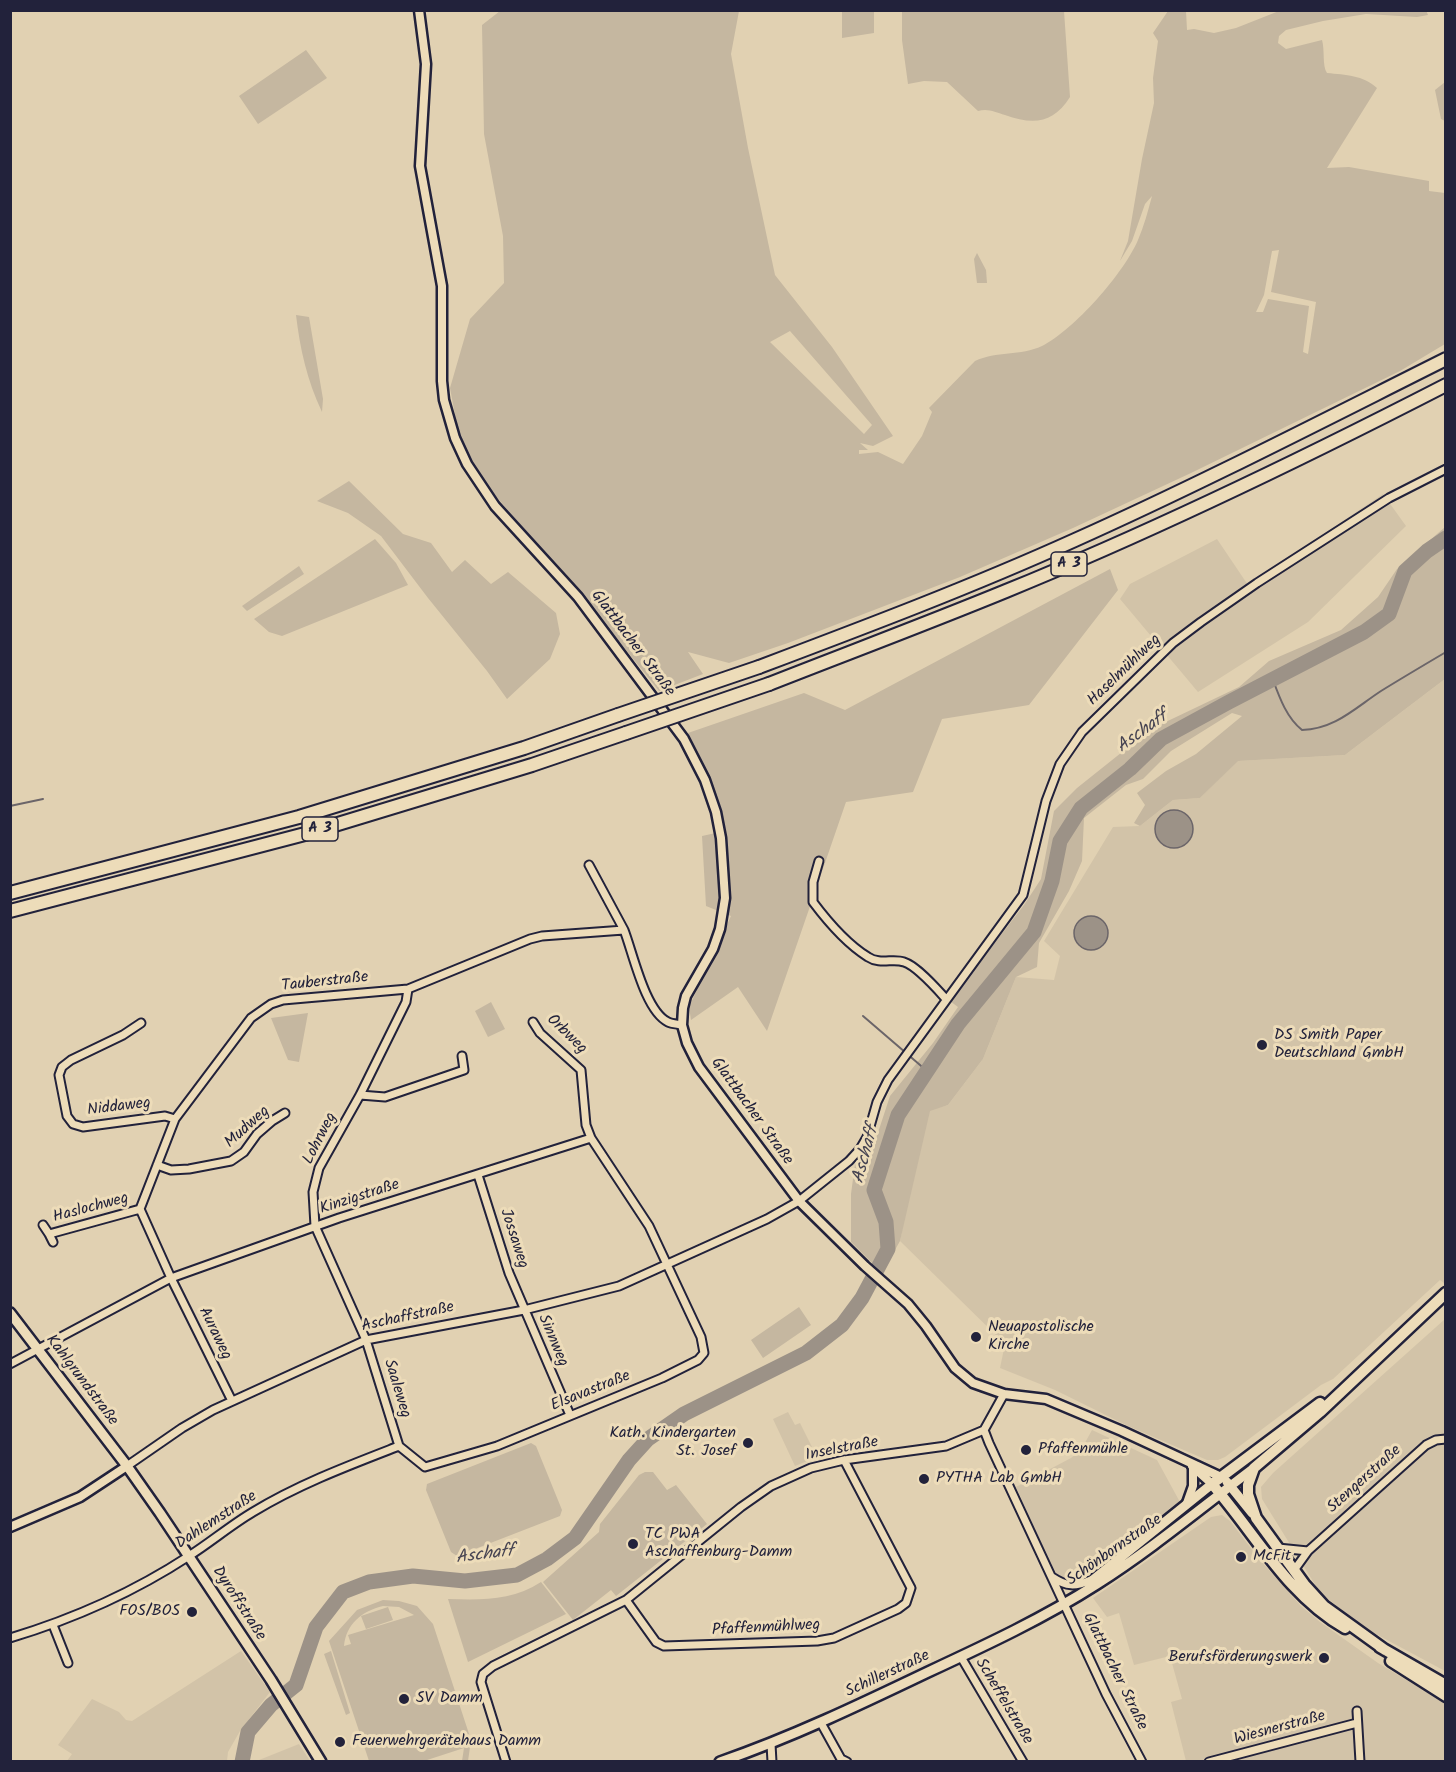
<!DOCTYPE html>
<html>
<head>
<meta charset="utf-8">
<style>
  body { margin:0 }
  #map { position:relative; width:1456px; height:1772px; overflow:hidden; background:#e1d1b2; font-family:Kalam,sans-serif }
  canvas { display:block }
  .frame { position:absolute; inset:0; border:12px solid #22223b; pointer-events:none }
</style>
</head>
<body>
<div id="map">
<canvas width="1456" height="1772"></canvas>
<div class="frame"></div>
</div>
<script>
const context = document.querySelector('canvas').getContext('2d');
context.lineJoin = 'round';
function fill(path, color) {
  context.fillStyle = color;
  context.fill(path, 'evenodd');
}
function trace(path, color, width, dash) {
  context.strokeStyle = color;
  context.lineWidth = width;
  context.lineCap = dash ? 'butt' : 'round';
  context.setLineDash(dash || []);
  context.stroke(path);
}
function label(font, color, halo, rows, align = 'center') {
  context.font = font + ' Kalam,sans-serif';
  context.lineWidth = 6;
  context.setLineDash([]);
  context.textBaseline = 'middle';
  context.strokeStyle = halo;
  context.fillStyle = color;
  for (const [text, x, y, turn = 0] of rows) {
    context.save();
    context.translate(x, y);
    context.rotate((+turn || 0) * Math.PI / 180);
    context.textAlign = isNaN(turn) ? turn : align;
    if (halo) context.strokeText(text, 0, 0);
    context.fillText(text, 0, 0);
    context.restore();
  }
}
const built = new Path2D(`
  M1383 494 1406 526 1308 622 1198 692 1120 599 1130 584 1217 539 1248 585Z
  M1445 679V1284L1440 1280 1333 1379 1321 1385 1225 1457 1218 1460H1207L1128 1426 1055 1390 1000 1368 1005 1344 900 1241 923 1120 930 1110 948 1105 983 1059 1016 977 1054 980 1060 956 1044 941 1113 827 1140 826 1173 800 1200 798 1237 761 1345 755Z
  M1445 1319V1671L1359 1625 1319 1591 1262 1499 1261 1487 1273 1473Z
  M788 1412 795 1425 800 1423 817 1457 795 1466 773 1419Z
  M1092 1430 1157 1460 1181 1504 1092 1569 1078 1578 1065 1580 1055 1574 1016 1487 1071 1458 1081 1450Z
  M1222 1515 1230 1521 1260 1560 1301 1606 1320 1622 1378 1663 1445 1703V1761H1186L1171 1702 1182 1699 1170 1656 1134 1665 1119 1613 1107 1617 1093 1598 1211 1517Z
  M241 1651 270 1692 240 1731 228 1752 227 1761H67L72 1754 58 1745 92 1699 119 1712 126 1720 132 1721Z
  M299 1744 310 1761H259V1760Z`);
const green = new Path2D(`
  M1426 10 1428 15 1417 17 1366 14 1323 21 1286 30 1279 36 1278 43 1286 49 1322 40C1325 50 1322 66 1327 73 1346 75 1363 75 1377 88L1327 168 1349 167 1429 181V191L1445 193V344L1400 371 1191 473 1073 528 960 577 788 643 729 663 688 652 703 674 659 691 580 593 473 470 458 431 450 388 470 319 504 283 503 236 484 134 482 25 500 11H739L731 54 748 148 775 275 832 347 893 436 873 446 860 443 868 450H859V454L878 452 903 464 922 436 932 412 929 408 975 361C996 351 1021 356 1042 346 1074 330 1124 273 1138 240 1144 226 1148 211 1152 196L1145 204 1132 241 1120 261 1128 241 1142 159 1154 103 1153 78 1158 41 1153 33 1168 11H1186L1187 30 1194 29 1214 33 1236 28 1279 11ZM1279 250 1271 292 1316 302 1308 354 1303 352 1309 306 1268 299 1263 312H1256L1264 295 1272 251ZM790 331 872 425 864 434 770 342Z
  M842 11H874V33L842 38Z
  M902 11H1064L1070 97C1053 124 1033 125 1005 115 995 112 988 108 978 111L947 82 924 81 908 84 902 40Z
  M306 50 327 78 258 124 239 96Z
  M1445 82V121L1441 119 1435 90Z
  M977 253 986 270 987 283H977L974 259Z
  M296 315 309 317 323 399 322 412C307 380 300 349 296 315Z
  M349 481 403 534 431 543 452 572 465 560 491 584 508 572 556 613 560 634 550 659 507 699 487 671 428 598 381 536 348 513 317 501Z
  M1445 527V679L1345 755 1238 761 1200 798 1173 800 1140 826 1134 823 1145 805 1137 793 1166 771 1196 754 1242 716 1232 713 1171 751 1143 779 1126 785 1084 818 1082 861 1069 891 1039 943 1037 967 1016 977 983 1059 948 1105 930 1111 900 1241 882 1273 851 1242V1194L855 1164 869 1160 890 1096 933 1043 958 1007 950 1001 1024 905 1041 879 1054 811 1077 788 1151 729 1239 687 1269 661 1341 630 1378 597 1397 569Z
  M375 539 396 563 408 585 282 636 269 632 254 619Z
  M299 566 304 574 247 611 242 606Z
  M1110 569 1118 590 1029 705 942 719 913 792 846 802 767 1031 738 987 691 1020 689 1007 731 916 706 906 702 836 725 831 711 780 688 733 804 693 845 710Z
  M491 1002 505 1029 488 1037 475 1011Z
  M308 1013 299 1062 288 1060 271 1018Z
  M799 1307 811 1325 763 1358 751 1340Z
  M531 1443 536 1446 562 1510 560 1516 457 1556 451 1552 426 1490 427 1484Z
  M645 1472H653L667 1490 676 1485 707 1524 616 1596 611 1590 573 1620 543 1582 599 1532 600 1524 639 1475Z
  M541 1582 566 1614 468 1662 448 1599C481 1600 512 1601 541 1582Z
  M383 1600 399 1601 417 1606 433 1624 471 1740 468 1761H462L464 1748 424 1761H369L329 1641 357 1610ZM383 1606 399 1607 414 1615 348 1635 351 1644 344 1646C346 1624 362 1611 383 1606Z
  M388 1607 393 1620 366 1629 361 1616Z
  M331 1651 350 1713 346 1715 324 1654Z`);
const water = new Path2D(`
  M1155 829a19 19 0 1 1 38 0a19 19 0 1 1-38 0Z
  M1074 933a17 17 0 1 1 34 0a17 17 0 1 1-34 0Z`);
const stream = new Path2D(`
  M1273 680C1280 699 1287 718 1302 730 1335 729 1355 708 1381 691 1402 678 1424 665 1446 652
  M10 806 43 799
  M863 1016 927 1071`);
const river = new Path2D(`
  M242 1762 248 1732 271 1705 296 1685 316 1627 343 1592 369 1582 413 1576 465 1581 517 1575 547 1559 575 1538 629 1460 648 1439 684 1414 806 1353 842 1325 862 1298 888 1249 886 1222 874 1190 898 1115 958 1024 1034 932 1052 881 1060 841 1081 808 1130 769 1161 739 1229 702 1364 632 1389 614 1405 571 1427 551 1446 538`);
const minor = new Path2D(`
  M819 861 813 882V902C828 922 847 944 868 957 880 965 893 958 904 962 917 966 937 989 946 999
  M624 930C633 953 645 1011 668 1022 672 1024 678 1024 682 1025
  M141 1023 123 1035 71 1060 62 1067 59 1075 67 1116 73 1124 83 1127 165 1116 175 1119
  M360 1095 385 1097 464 1070 462 1056
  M157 1165 171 1170 189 1169 231 1161 244 1152 257 1134 272 1121 285 1113
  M478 1175 509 1273 570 1415
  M43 1225 49 1234
  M53 1242 49 1234 140 1209
  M10 1364 171 1278 339 1218 591 1138
  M1004 1394 984 1430 989 1443 1106 1694 1142 1762
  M232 1401 171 1278 140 1209 175 1119 251 1018 271 1004 283 1000 408 989 530 939 542 936 624 930 589 865
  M399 1446 425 1467 497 1446 662 1378 698 1360 704 1353 701 1337 649 1226 591 1138 586 1125 581 1070 540 1033 533 1022
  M399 1446 366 1340 315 1226 313 1192 319 1168 360 1095 406 1002 408 989
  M127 1466 182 1428 213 1410 366 1340 524 1310 619 1286 767 1219 799 1201 849 1161 860 1149 867 1137 877 1102 888 1080 1023 895 1046 801 1060 764 1082 732 1173 643 1201 622 1257 583 1389 498 1446 469
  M1278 1548 1308 1551
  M1295 1569 1308 1551 1426 1445 1436 1440 1446 1439
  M1052 1577C1067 1587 1075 1587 1091 1580
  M626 1600 656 1642 664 1646 817 1641 834 1638 898 1609 906 1603 911 1588 844 1460
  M53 1625 68 1663
  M10 1638C73 1619 134 1592 189 1556 211 1542 231 1525 253 1512 299 1484 350 1465 399 1446
  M961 1657 1023 1762
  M1357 1711 1360 1762
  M821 1723 841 1759 847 1762
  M771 1744 772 1762
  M506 1762 481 1682 483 1674 493 1666 626 1600 741 1507 771 1486 811 1468 844 1460 946 1446 984 1430
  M1209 1762 1357 1723`);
const tertiary = new Path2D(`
  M419 10 426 64 420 166 442 286V381L444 400 455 438 467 464 495 506 578 597 684 739 705 780 716 812 721 838 725 898 720 929 713 949 686 996 683 1008 682 1025 687 1043 699 1067 799 1201 865 1266 908 1304 926 1326 955 1368 973 1383 1004 1394 1046 1399 1122 1431 1221 1477
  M1192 1466 1212 1484
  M1187 1503 1193 1486V1466
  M10 1527 80 1497 127 1466`);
const secondary = new Path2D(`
  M10 1313 127 1466 160 1513 271 1680 321 1762
  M1227 1482 1252 1513
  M1089 1583 1212 1484
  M720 1762C792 1737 859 1705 928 1672 986 1645 1044 1618 1097 1584 1152 1549 1202 1507 1254 1468`);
const primary = new Path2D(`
  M1320 1403 1212 1484C1255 1533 1287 1595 1345 1628
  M1380 1647 1446 1685
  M1385 1650 1324 1606 1304 1584 1256 1518 1248 1494V1485L1254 1468 1320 1412 1446 1293
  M1391 1661 1446 1696`);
const motorway = new Path2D(`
  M759 667C865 627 971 587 1075 540 1200 484 1322 421 1446 359
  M769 684C848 653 928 623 1006 591 1156 530 1302 459 1446 385
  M10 893 299 817 524 748 618 715
  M10 911 305 834 532 765 626 733`);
const motorwayBridge = new Path2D(`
  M618 715 759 667
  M626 733 769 684`);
const markers = [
  [1262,1045,6,"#22223b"],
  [976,1337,6,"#22223b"],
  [748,1443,6,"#22223b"],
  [1026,1450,6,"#22223b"],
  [924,1479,6,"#22223b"],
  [633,1544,6,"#22223b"],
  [1241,1557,6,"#22223b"],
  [192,1612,6,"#22223b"],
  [1324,1658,6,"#22223b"],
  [404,1699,6,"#22223b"],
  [340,1742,6,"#22223b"]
];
const shields = [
  [1069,564,36],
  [320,829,36]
];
const shieldNames = [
  ["A 3",1069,564],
  ["A 3",320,829]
];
const streetNames = [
  ["Glattbacher Straße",632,644,53],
  ["Haselmühlweg",1125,671,-44],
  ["Tauberstraße",325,983,-6],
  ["Orbweg",566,1035,44],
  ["Niddaweg",119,1108,-7],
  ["Glattbacher Straße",751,1112,54],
  ["Mudweg",248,1128,-42],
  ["Lohrweg",321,1139,-63],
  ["Kinzigstraße",360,1198,-18],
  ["Haslochweg",91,1209,-15],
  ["Jossaweg",513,1239,72],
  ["Aschaffstraße",408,1318,-12],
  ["Auraweg",214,1334,64],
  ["Sinnweg",552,1341,67],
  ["Kahlgrundstraße",81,1381,53],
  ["Saaleweg",396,1389,73],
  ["Elsavastraße",591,1392,-22],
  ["Inselstraße",842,1450,-11],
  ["Stengerstraße",1365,1480,-42],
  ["Dahlemstraße",217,1521,-33],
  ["Schönbornstraße",1115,1551,-35],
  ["Dyroffstraße",238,1604,57],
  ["Pfaffenmühlweg",766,1629,-3],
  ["Glattbacher Straße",1114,1672,64],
  ["Schillerstraße",888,1675,-25],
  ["Scheffelstraße",1003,1702,59],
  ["Wiesnerstraße",1280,1729,-15]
];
const poiNames = [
  ["DS Smith Paper",1274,1036],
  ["Deutschland GmbH",1274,1054],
  ["Neuapostolische",988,1328],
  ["Kirche",988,1346],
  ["Kath. Kindergarten",736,1434,"right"],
  ["St. Josef",736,1452,"right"],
  ["Pfaffenmühle",1038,1450],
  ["PYTHA Lab GmbH",936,1479],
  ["TC PWA",645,1535],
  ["Aschaffenburg-Damm",645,1553],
  ["McFit",1253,1557],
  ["FOS/BOS",180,1612,"right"],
  ["Berufsförderungswerk",1312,1658,"right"],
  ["SV Damm",416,1699],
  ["Feuerwehrgerätehaus Damm",352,1742]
];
const waterNames = [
  ["Aschaff",1143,733,-36],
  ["Aschaff",867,1155,-75],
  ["Aschaff",485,1556,-7]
];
fill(built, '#d2c3a8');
fill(green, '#c5b7a0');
fill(water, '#9c9287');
trace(water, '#6b6569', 1.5);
trace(stream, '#6b6569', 2);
trace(river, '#9c9287', 15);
trace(minor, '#22223b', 11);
trace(tertiary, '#22223b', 13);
trace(secondary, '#22223b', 14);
trace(primary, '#22223b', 15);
trace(motorway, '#22223b', 16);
trace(minor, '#eddcb9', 7);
trace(tertiary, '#eddcb9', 8);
trace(secondary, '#eddcb9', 9);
trace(primary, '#eddcb9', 10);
trace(motorway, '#eddcb9', 12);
trace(motorwayBridge, '#22223b', 16, []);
trace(motorwayBridge, '#eddcb9', 12);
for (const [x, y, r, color] of markers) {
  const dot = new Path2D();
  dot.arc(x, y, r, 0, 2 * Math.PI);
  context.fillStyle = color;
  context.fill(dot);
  trace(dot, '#eddcb9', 2);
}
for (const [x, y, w] of shields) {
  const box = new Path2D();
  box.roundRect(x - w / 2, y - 12, w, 24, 4.5);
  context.fillStyle = '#eddcb9';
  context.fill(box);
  trace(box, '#22223b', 1.5);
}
label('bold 15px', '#22223b', null, shieldNames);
label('16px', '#22223b', '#eddcb9', streetNames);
label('16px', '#22223b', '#eddcb9', poiNames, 'left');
label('italic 18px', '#474452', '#eddcb9', waterNames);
</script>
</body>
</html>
